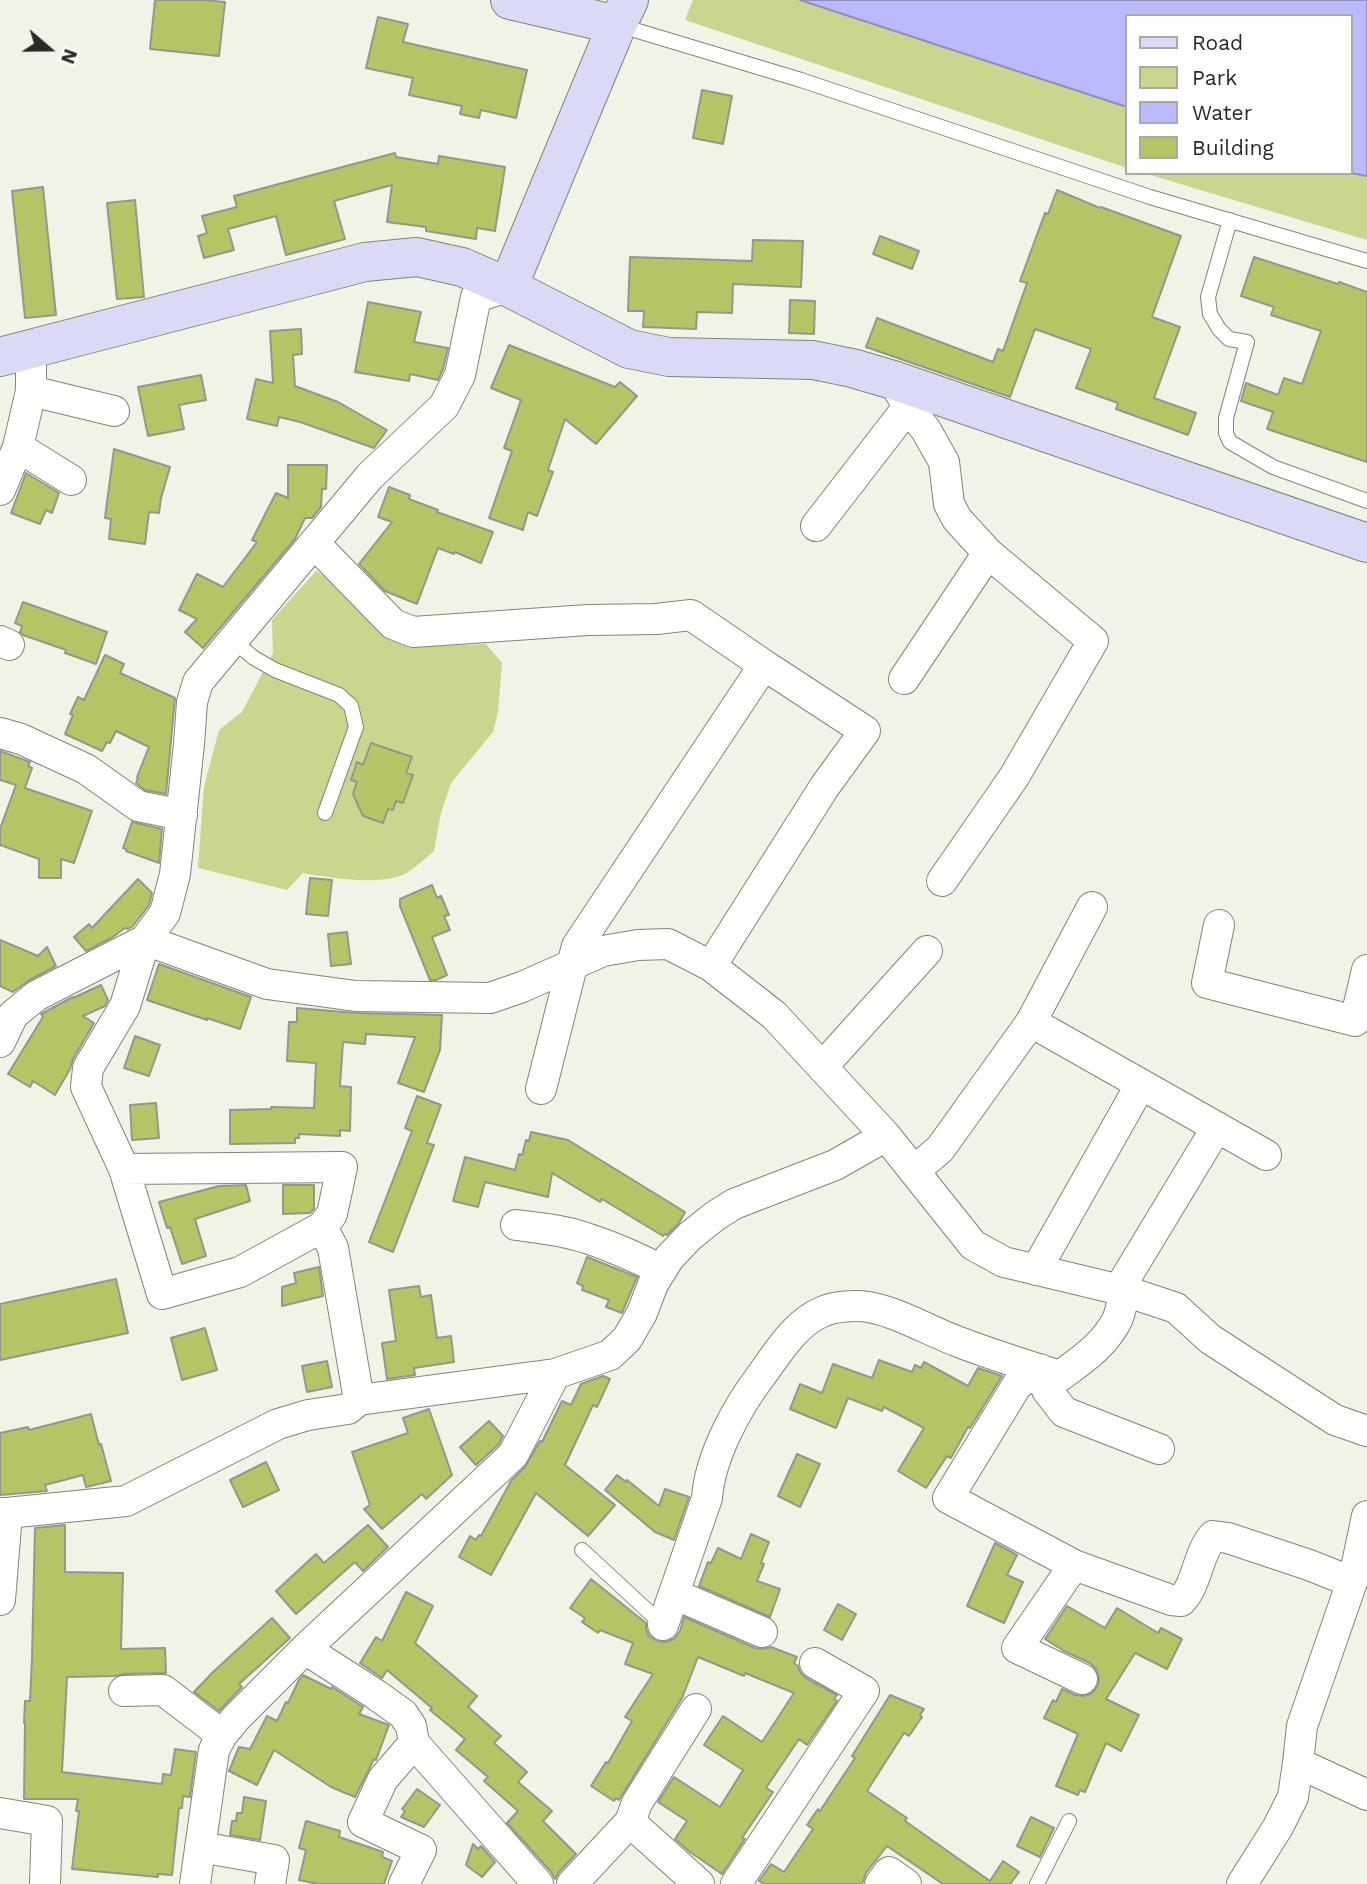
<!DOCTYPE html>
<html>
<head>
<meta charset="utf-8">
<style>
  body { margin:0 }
  #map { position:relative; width:1367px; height:1884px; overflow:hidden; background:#f0f3e5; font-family:"Work Sans",sans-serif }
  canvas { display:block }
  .legend { position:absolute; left:1125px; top:14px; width:228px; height:161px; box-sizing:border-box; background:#fefffc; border:2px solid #a9aaa6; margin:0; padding:9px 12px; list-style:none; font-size:21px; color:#292a25 }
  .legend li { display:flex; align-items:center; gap:14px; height:35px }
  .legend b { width:35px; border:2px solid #a9aaa6 }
  .north { position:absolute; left:14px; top:14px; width:70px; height:70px; -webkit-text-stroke:5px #fefffc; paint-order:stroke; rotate:110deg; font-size:19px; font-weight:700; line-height:28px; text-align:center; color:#292a25 }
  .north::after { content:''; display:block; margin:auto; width:24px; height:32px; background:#292a25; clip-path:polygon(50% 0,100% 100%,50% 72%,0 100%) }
</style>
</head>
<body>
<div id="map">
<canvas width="1367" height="1884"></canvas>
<ul class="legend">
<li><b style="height:9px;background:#dbdaf6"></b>Road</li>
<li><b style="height:19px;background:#cad58e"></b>Park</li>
<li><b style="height:19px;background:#babaff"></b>Water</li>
<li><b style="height:19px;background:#b7c466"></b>Building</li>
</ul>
<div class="north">N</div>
</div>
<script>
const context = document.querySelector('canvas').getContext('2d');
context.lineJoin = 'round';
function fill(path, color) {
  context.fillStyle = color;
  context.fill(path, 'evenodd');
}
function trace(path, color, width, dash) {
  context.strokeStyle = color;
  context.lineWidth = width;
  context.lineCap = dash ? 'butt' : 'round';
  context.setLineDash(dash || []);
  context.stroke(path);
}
const green = new Path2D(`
  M693 0H800L1127 107V168L685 20Z
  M1144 173H1351L1367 176V240Z
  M316 571 332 580 405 641 435 646 486 644 502 663 498 712 493 732 451 783 441 813 434 851C426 858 417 866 408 872 383 887 331 878 303 873L287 890 198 868 204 787 219 730 242 712 273 653 272 620Z`);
const water = new Path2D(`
  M800 0H1367V176L1351 173V16H1127V107Z`);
const building = new Path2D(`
  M155 0H205L225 2 219 56 150 49Z
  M378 17 408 24 403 42 527 70 516 118 481 110 479 118 460 114 462 106 409 95 413 78 366 68Z
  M702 90 732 96 723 144 693 138Z
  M395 153 396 157 438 164 439 156 505 167 495 231 477 228 476 239 426 231V227L387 222 392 185 334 201 345 239 286 255 276 216 228 229 234 250 204 258 198 236 207 233 202 216 237 207 234 196Z
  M43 187 56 315 25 318 12 191Z
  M1057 190 1100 208 1101 207 1181 236 1152 317 1180 327 1154 398 1196 413 1188 435 1116 409 1118 403 1076 388 1091 349 1035 329 1010 397 866 347 877 318 993 362 998 349 1003 351 1027 283 1020 281 1045 213 1048 214Z
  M135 200 144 297 117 299 107 203Z
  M880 236 919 251 912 269 873 254Z
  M753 240 803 241 801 287 733 284 732 313 697 312 696 329 643 327 644 311H628L630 257 752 261Z
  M1254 257 1338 284 1339 282 1367 292V462L1267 429 1273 412 1241 401 1246 383 1278 395 1284 378 1302 384 1321 331 1271 315 1274 307 1241 296Z
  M790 300 815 301 814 334 789 333Z
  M368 302 421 312 414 342 448 348 443 369 438 380 410 374 409 381 355 372Z
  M301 329 302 354 293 355 295 386 338 402 387 430 374 448 300 422 279 417 277 426 247 419 256 379 273 383 270 331Z
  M509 345 615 387 620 382 637 396 596 444 565 419 548 470 553 472 537 516 528 512 523 530 489 518 512 451 504 448 521 400 491 388Z
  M201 375 206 400 179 405 184 429 148 436 138 387Z
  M114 449 170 467 161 498 159 513 149 512 145 544 109 539 111 519 105 518Z
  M288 465H327L326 489H322L321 507 312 518H305L295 539 203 648 185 632 197 619 179 610 197 574 223 587 257 542 252 540 276 493 288 498Z
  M26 473 59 493 52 513 46 510 40 524 11 513Z
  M389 487 410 495 409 499 438 510 437 512 493 532 481 563 455 552 454 554 438 548 417 604 385 591 359 564 392 522 378 517Z
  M23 602 107 632 96 664 65 653 66 650 23 635 20 632 22 626 15 623Z
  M105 655 124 664 120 673 175 698 166 794 145 790 136 783 138 778 137 777 149 747 116 731 110 743 107 742 102 751 65 734 73 715 70 714 78 697 84 700Z
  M371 743 412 757 406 773 413 775 403 803 396 801 393 810 388 809 383 823 363 816 353 794 357 782 351 780 357 762 363 765Z
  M0 751 30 762 28 766 32 768 25 788 92 811 74 863 61 859V878H39V859L0 845V829L16 785 0 780Z
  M132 822 162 829 159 863 126 851V849L123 848Z
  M310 878 332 880 328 916 306 914Z
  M138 879 152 893 149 905 133 926 128 929 125 928 113 937 86 951 74 937 89 924 92 928Z
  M432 885 437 898 441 896 449 915 444 916 450 930 432 937 447 975 436 980H430L400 906V899Z
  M347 932 351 964 331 966 328 934Z
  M0 940 38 956 47 947 56 966 28 981 13 992 0 986Z
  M159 964 251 997 240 1029 207 1018V1020L147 1000Z
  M101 985 108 1000 105 1006 83 1016 94 1023 73 1059 70 1069 55 1095 33 1081 30 1087 8 1074 43 1017 41 1014 73 997V998Z
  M297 1008 356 1013 442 1015 440 1050 424 1092 398 1083 415 1037 366 1034 365 1044 343 1042 340 1086 351 1087 350 1131 340 1130V1136L299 1134V1138H295V1143L230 1144V1110L271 1109V1107L314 1108 316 1063 287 1061 289 1022H297Z
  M135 1036 160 1045 149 1076 124 1068Z
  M417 1096 441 1105 427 1143 434 1145 393 1252 369 1242 412 1131 405 1128Z
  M156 1103 159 1138 132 1140 130 1105Z
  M531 1132 568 1140 685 1212 679 1223 667 1235 665 1234 663 1236 602 1199 600 1202 552 1173 548 1197 485 1182 478 1207 453 1201 465 1157 515 1170 519 1154 522 1155 526 1140 529 1141Z
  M246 1185 250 1201 195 1219 206 1256 182 1264 170 1227 167 1228 159 1202 219 1186Z
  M283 1185H314V1209L310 1213 283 1214Z
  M587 1257 637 1277 622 1313 606 1307 609 1300 582 1290 583 1286 577 1283Z
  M319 1267 323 1296 282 1306V1287L296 1283 294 1273Z
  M116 1279 128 1333 0 1360V1304Z
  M419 1286 421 1297 431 1295 437 1338 451 1336 454 1362 414 1368 415 1375 387 1379 382 1343 396 1341 389 1290Z
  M205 1328 217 1370 182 1380 171 1338Z
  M879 1360 912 1372 915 1365 921 1368 924 1362 968 1386 978 1368 1002 1376 970 1428 968 1427 951 1458 947 1456 926 1488 898 1471 924 1428 884 1407 882 1411 848 1398 836 1428 790 1409 800 1384 822 1393 833 1364 872 1378Z
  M327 1361 332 1387 307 1392 302 1366Z
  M603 1376 610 1379 597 1407 593 1405 565 1465 615 1505 588 1536 536 1493 491 1575 459 1557 470 1536 476 1540 479 1535 481 1536 511 1481 525 1467 540 1441 542 1442 562 1401 571 1405 581 1384Z
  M429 1409 452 1475 426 1499 422 1494 382 1529 364 1509 370 1505 352 1452 408 1433 403 1418Z
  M91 1414 99 1445 101 1444 111 1481 86 1487 83 1475 45 1485 47 1491 0 1495V1433L28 1427 29 1430Z
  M489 1421 503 1436 499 1444 476 1465 460 1447Z
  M797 1454 820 1464 800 1507 778 1496Z
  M266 1462 279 1490 243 1507 230 1480Z
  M617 1475 626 1482 627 1480 659 1506 665 1489 689 1497 674 1540 655 1532 605 1490Z
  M65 1525V1572L123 1573 121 1649 165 1648 166 1673 124 1674 114 1676 67 1677 62 1772 162 1784 163 1774 171 1775 175 1749 196 1752 190 1797 183 1796 182 1808H179L172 1875 158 1874V1877L72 1869 79 1811H76L78 1799H24L25 1723H24L25 1701H30L32 1658 35 1528Z
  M368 1525 388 1547 363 1571 355 1562 296 1614 276 1591 316 1554 324 1563Z
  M751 1534 769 1542 761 1563 764 1564 757 1581 780 1589 770 1617 699 1586 708 1562 711 1563 718 1548 741 1559Z
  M995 1543 1017 1555 1007 1575 1023 1582 1004 1623 967 1606Z
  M591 1579 646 1623V1629L649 1636 657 1641 666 1642 674 1639 680 1631 684 1617 755 1648 763 1649 771 1647 797 1657 794 1663 798 1666 800 1672 806 1678 837 1695 834 1699 837 1701 807 1745 799 1739 766 1788 773 1792 742 1838 745 1839 722 1874 690 1852 675 1839 687 1821 658 1802 674 1777 720 1807 743 1770 704 1745 723 1716 762 1742 794 1693 745 1673 744 1676 698 1657 682 1698 619 1800 616 1798 614 1801 591 1786 606 1762 608 1763 632 1721 625 1717 653 1674 625 1664 633 1643 600 1630 598 1633 582 1622 585 1618 570 1608Z
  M406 1592 433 1606 415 1643 477 1696 468 1707 501 1736 494 1743 527 1772 518 1782 552 1811 543 1821 576 1854 559 1872 555 1879 551 1872 507 1823 518 1811 484 1781 488 1777 456 1750 465 1739 430 1710 432 1708 387 1670 382 1678 360 1663 376 1637 382 1641Z
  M838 1604 856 1614 842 1640 824 1630Z
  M1067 1606 1105 1628 1117 1608 1158 1633 1161 1628 1182 1639 1167 1669 1135 1653 1106 1699 1139 1715 1121 1751 1106 1743 1085 1792 1080 1790 1078 1795 1056 1786 1078 1734 1044 1718 1053 1700 1056 1702 1062 1689 1075 1695 1084 1696 1092 1693 1098 1686 1099 1677 1096 1669 1090 1663 1064 1651 1045 1639Z
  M272 1618 290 1638 239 1684 242 1687 219 1711 194 1692 213 1672Z
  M303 1675 331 1689 332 1687 363 1707 359 1714 389 1725 376 1760 374 1759 355 1797 331 1787 274 1750 257 1785 229 1771 239 1747 250 1749 267 1716 277 1721 286 1702 288 1703 299 1680Z
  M890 1695 924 1709 920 1715 922 1717 909 1736 904 1733 867 1791 907 1818 905 1821 990 1881 1003 1861 1019 1872 1010 1884H943L887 1846 866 1873 862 1884H764L759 1881 771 1864 784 1872 813 1829 807 1825 818 1809 820 1811 855 1758 852 1756Z
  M417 1789 440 1805 424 1827 401 1817 405 1811 402 1809Z
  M244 1797 266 1801 260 1840 230 1835 232 1821H236L237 1813H242Z
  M1031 1817 1054 1828 1040 1857 1017 1846Z
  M306 1821 340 1831 339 1837 383 1852 382 1857 392 1861 384 1884H318L299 1880 306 1850 299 1848Z
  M473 1844 478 1849 481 1846 495 1862 482 1877 466 1865Z`);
const lane = new Path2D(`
  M618 25 801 80 1150 197 1367 261
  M1230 220 1208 297 1210 314 1219 329 1229 339 1247 342 1226 418V433L1230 442 1273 467 1367 501
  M232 640 254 658 275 670 339 695 351 706 356 727 325 813
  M582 1550 663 1625
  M1037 1884 1069 1821`);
const street = new Path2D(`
  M893 380 908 407 926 430 944 462 949 504 957 519 988 553 1093 641 1014 777 942 881
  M31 391 114 411
  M18 447 71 480
  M0 490 18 447 31 391V350
  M816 526 908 407
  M314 543 393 624 413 632 588 620 656 619 691 615 764 665 577 946 541 1089
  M0 641 9 645
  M904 679 988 553
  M0 733 21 739 86 769 138 806 182 815
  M1219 925 1207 983 1355 1021 1367 970
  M711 966 825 786 865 731 764 665
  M1031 1022 1266 1155
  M0 1042 13 1015 36 996 145 940 267 984 356 996 490 998 522 987 603 951 638 945 668 944 711 966 774 1015 886 1136 973 1245 1004 1262 1125 1291 1176 1308 1210 1339 1335 1420 1367 1431
  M823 1066 927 951
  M124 1169 342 1167 332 1214 322 1227
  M914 1171 940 1149 1031 1022 1092 907
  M516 1225C539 1228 563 1230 586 1238 612 1246 637 1258 662 1270
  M1036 1270 1141 1084
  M1119 1289 1217 1127
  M555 1374 610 1355 627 1339 642 1313 653 1284 669 1258 690 1236 715 1216 734 1204 835 1165 886 1136
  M1159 1449 1064 1412 1047 1390 1040 1369 1017 1385 948 1498 1074 1565 1171 1600 1181 1601C1198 1583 1197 1555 1213 1536L1228 1538 1309 1565 1352 1582
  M0 1513H7L0 1600
  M7 1513 126 1501 278 1424 308 1415 348 1409 359 1400
  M1074 1565 1017 1648 1082 1679
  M674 1594 762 1632
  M663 1625 707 1498C710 1457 736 1409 760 1377 777 1354 795 1323 822 1312 834 1306 856 1305 869 1307 900 1313 929 1331 959 1342 992 1355 1026 1365 1060 1376 1082 1360 1106 1344 1118 1318 1121 1309 1123 1299 1125 1291
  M305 1649 375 1694 403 1714 411 1726 414 1743
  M124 1691 163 1690 222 1735
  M1298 1763 1367 1795
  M0 1813 47 1821 45 1884
  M630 1822 637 1803 696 1709
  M200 1847 274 1860 270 1884
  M195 1884 214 1750 222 1735 236 1718 305 1649 513 1455 555 1374 359 1400 333 1248 322 1227 240 1272 162 1294 124 1169 86 1087 88 1068 125 1006 145 940 165 913 175 874 189 744 192 702 198 682 370 476 444 406 460 375 476 297 508 287
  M404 1884 421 1850 363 1822 383 1779 414 1743 538 1884
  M572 1884 630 1822 699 1884
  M736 1884 864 1691 815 1663
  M880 1884 889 1872 906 1884
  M1242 1884 1278 1827 1293 1797 1298 1763 1302 1726 1355 1573 1367 1516`);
const secondary = new Path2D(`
  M510 0 617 25
  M508 287 617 25 629 0
  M0 357 365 262 417 257 462 267 508 287 629 349 669 357 813 360 852 368 893 380 1367 543`);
fill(green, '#cad58e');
fill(water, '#babaff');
trace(water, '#8e8fbe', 2);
fill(building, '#b7c466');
trace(building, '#95978b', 2);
trace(lane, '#838579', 16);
trace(street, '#838579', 32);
trace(secondary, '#838579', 40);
trace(lane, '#fff', 14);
trace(street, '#fff', 30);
trace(secondary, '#dbdaf6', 38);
</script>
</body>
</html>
